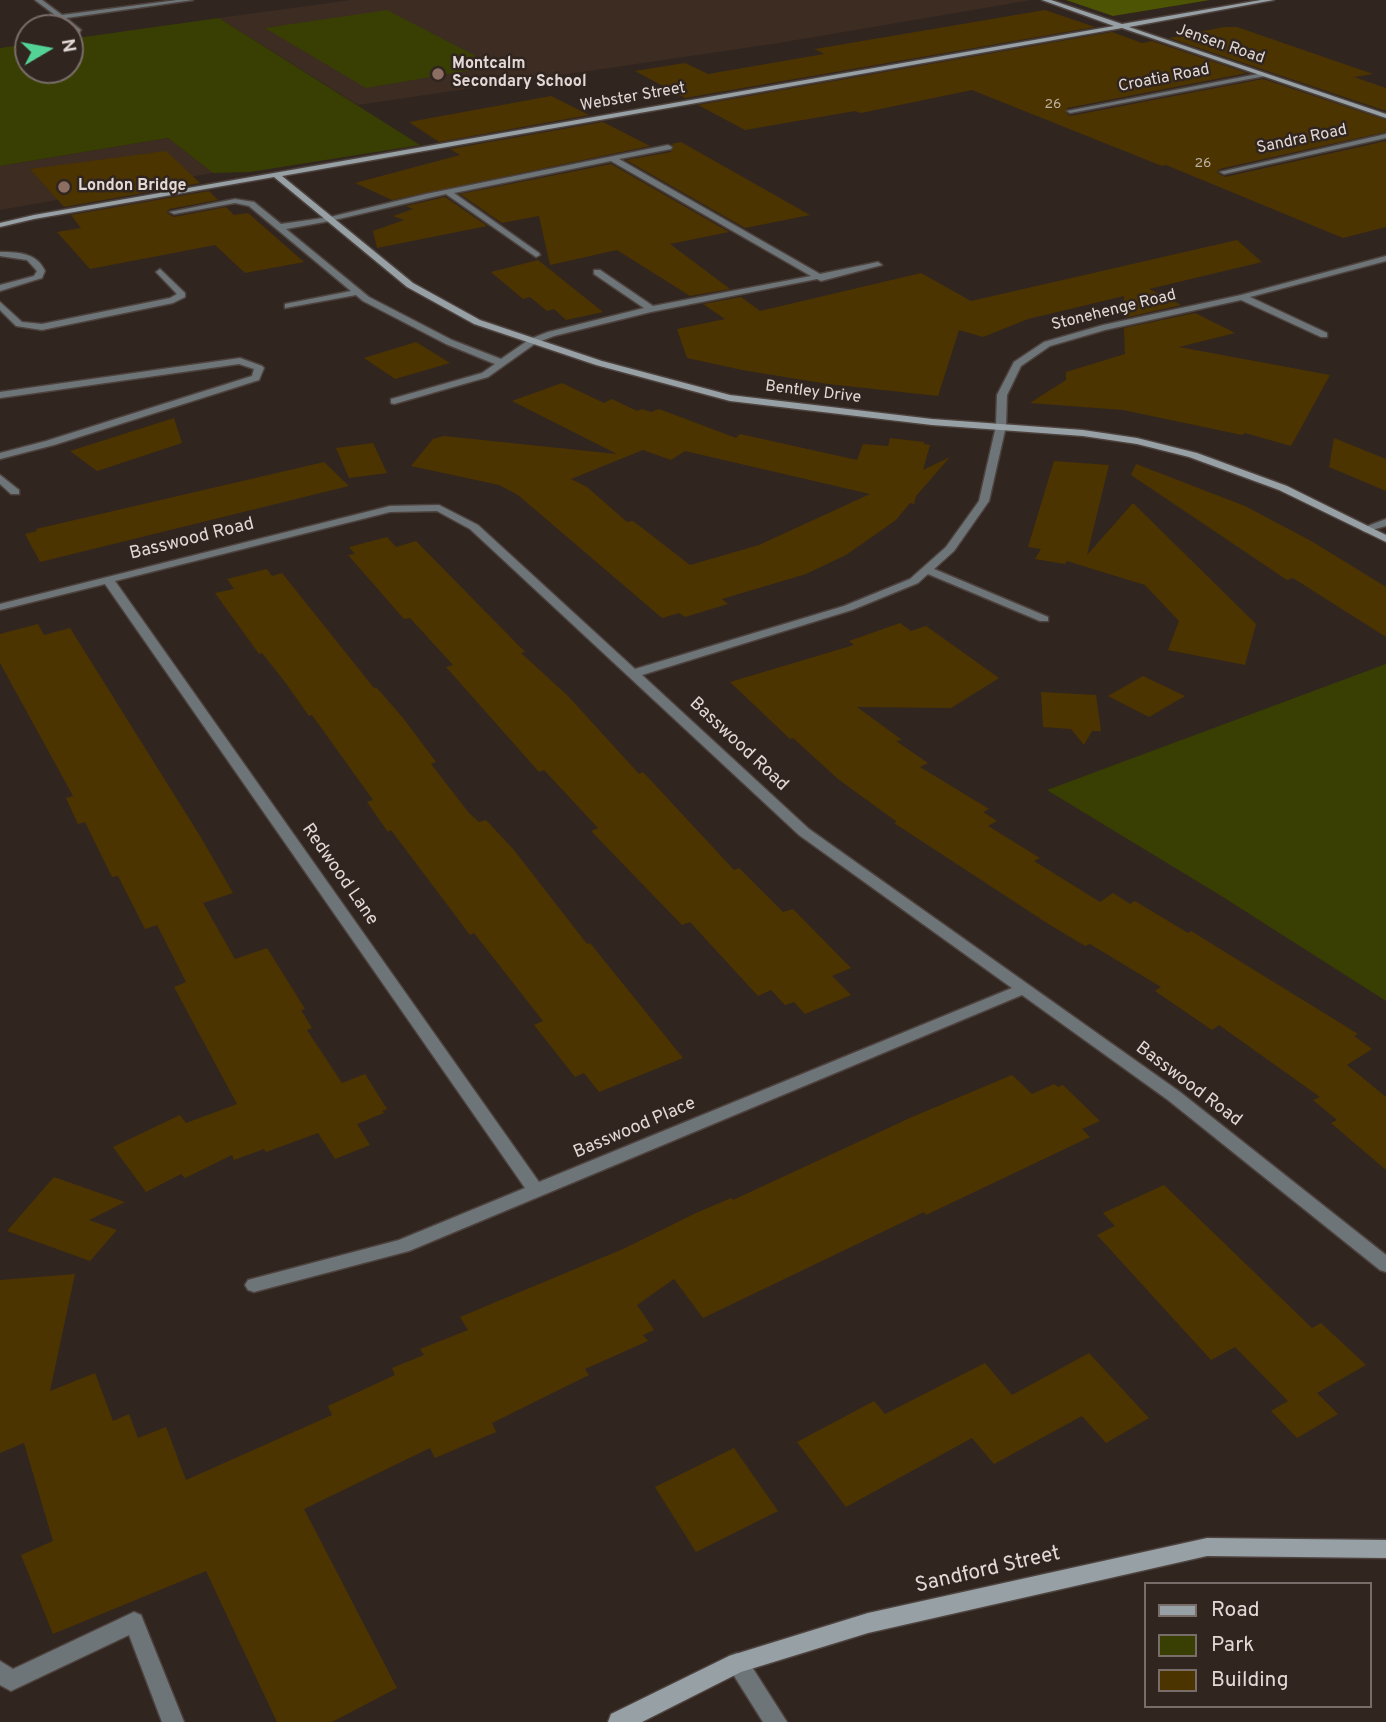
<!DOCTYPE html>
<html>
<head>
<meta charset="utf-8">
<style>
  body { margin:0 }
  #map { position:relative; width:1386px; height:1722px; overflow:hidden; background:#312520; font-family:Overpass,sans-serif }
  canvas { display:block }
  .legend { position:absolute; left:1144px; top:1582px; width:228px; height:126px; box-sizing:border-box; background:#312520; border:2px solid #786d69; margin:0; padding:9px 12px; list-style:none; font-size:21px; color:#e2d9d6 }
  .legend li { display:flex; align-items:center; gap:14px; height:35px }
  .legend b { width:35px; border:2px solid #786d69 }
  .north { position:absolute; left:14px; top:14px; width:70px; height:70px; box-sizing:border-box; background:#312520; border:2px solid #786d69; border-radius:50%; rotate:80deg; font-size:19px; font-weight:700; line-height:28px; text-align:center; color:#e2d9d6 }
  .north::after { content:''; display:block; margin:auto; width:24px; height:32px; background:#54d396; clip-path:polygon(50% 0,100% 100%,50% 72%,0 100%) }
</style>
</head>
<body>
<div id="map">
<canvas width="1386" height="1722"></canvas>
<ul class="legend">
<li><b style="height:9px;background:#96a0a5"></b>Road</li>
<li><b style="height:19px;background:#393f02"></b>Park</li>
<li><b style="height:19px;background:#4c3400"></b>Building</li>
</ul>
<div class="north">N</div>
</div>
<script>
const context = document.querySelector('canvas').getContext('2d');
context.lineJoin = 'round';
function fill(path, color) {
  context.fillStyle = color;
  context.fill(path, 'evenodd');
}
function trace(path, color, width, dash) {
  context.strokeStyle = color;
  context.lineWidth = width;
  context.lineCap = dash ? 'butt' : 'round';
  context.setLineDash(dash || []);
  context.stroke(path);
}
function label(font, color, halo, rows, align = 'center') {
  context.font = font + ' Overpass,sans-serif';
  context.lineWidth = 5;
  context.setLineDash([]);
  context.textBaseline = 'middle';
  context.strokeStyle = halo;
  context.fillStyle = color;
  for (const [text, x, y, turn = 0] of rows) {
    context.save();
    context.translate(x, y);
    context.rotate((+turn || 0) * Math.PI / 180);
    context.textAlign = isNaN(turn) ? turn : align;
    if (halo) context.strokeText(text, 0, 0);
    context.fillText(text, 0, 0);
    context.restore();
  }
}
const industrial = new Path2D(`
  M351 0H1032L779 43 358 105 219 18Z
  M168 138 213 173 0 210V166Z`);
const green = new Path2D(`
  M387 10 495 66 366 88 265 28Z
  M219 18 420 145 250 172 213 173 168 138 0 166V48L28 44V70H70V39Z
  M1386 664V1001L1223 897 1047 790Z`);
const forest = new Path2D(`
  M1066 0H1210L1113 16Z`);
const building = new Path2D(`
  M1045 10 1095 27 685 98 635 71 685 63 708 74 824 54 815 49Z
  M1224 27H1237L1373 74 1354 77 1386 88V111L1169 38Z
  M1112 32 1142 43 1152 41 1247 73 1067 108 1066 113 1070 116 1263 79 1386 120V132L1219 169 1217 173 1225 177 1386 141V227L1343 238 1166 165 1162 166 972 90 861 113 855 111 745 130 698 105Z
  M551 96 589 115 439 142 409 122Z
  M603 122 650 146 392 200 355 183 460 155 450 149Z
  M681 142 810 215 745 228 626 160 671 152 674 146 671 144Z
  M166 151 200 183 64 207 30 169Z
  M611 164 729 232 670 244 730 289 690 296 617 250 550 265 539 216 502 223 460 194Z
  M209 191 218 200 169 209 167 213 174 217 226 207 234 215 248 213 304 262 245 273 215 245 90 269 57 232 81 228 71 215Z
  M445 197 487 226 377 248 373 231 404 220 393 216 413 209 406 206Z
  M1237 240 1262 262 1149 289 1181 305 1124 318V296L1028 319 983 337 959 330 938 396 828 384 742 370 687 358 677 329 725 319 703 304 741 297 760 311 921 273 971 301Z
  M538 260 603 312 566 320 554 309 547 311 530 297 523 299 491 272Z
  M1195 313 1235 333 1179 347 1330 375 1291 446 1245 433 1242 435 1123 410 1030 403 1066 380V372L1125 354 1124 328Z
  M416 342 450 363 395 379 364 358Z
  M562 383 604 403 612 399 637 411 642 409 651 412 659 409 736 438 740 434 857 460 863 444 888 446 890 438 924 442V444L930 445 923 470 950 457 916 496 914 504 910 503 896 520 846 555 806 574 722 599 728 604 685 617 679 613 662 618 518 495 499 485 411 466 433 439 444 436 617 454 512 401ZM643 450 671 460 685 451 870 494 759 545 690 565 633 521 627 522 587 487 571 479Z
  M174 418 182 443 97 471 70 451Z
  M1334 438 1386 459V491L1329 467Z
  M373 443 387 473 349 478 336 448Z
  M1054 461 1109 465 1087 555 1133 503 1256 624 1245 665 1168 650 1179 621 1145 585 1067 561 1065 564 1035 559 1041 549 1028 547Z
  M324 462 349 486 40 562 25 534 37 531 36 529Z
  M1136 464 1245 506 1313 542 1386 587V637L1293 578 1287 580 1131 475Z
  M387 537 396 547 416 541 525 652 521 653 568 696 639 774 643 772 734 870 739 868 783 912 793 909 851 968 832 976 851 995 805 1014 794 1002 785 1005 771 990 758 996 690 922 682 925 591 831 598 828 544 770 539 772 446 667 453 665 410 618 404 619 348 555 355 554 349 547Z
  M267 569 272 576 282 573 374 688H377L403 718 436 762 431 764 469 813 479 822 486 820 514 850 587 944 590 943 683 1058 599 1092 584 1073 575 1077 534 1025 543 1021 474 933 470 935 391 830 388 832 367 802 373 800 312 715 309 716 285 682 262 653 259 654 215 593 234 589 227 579Z
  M900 623 911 631 926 626 999 678 951 708 857 707 902 740 896 741 928 763 920 767 989 809 983 812 997 821 988 826 1040 858 1034 861 1100 902 1113 893 1130 904 1135 901 1188 933 1191 931 1358 1034 1354 1036 1372 1049 1347 1065 1386 1097V1170L1331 1123 1337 1120 1313 1100 1320 1097 1219 1025 1212 1030 1155 991 1161 987 1090 944 1085 946 1047 923 894 823 897 822 838 779 793 738 790 739 730 682 854 645 849 641Z
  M38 624 44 635 70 628 200 836 233 893 203 903 235 959 267 948 305 1009 301 1010 312 1028 307 1030 342 1083 365 1074 387 1109 382 1111 384 1113 357 1124 370 1145 335 1159 318 1133 266 1152 264 1149 234 1160 232 1155 185 1178 181 1174 146 1192 113 1147 180 1115 186 1123 237 1104 174 987 186 982 157 925 145 929 118 876 112 877 85 822 78 824 66 798 73 796 0 663V634Z
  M1143 676 1185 696 1149 717 1108 696Z
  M1041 692 1096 695 1101 731H1092L1084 745 1071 729 1043 727Z
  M1012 1075 1032 1094 1054 1084 1058 1087 1063 1085 1100 1121 1082 1129 1090 1137 926 1215 924 1212 703 1318 674 1279 637 1305 654 1330 643 1335 648 1341 585 1369 589 1375 492 1423 496 1432 435 1458 430 1448 304 1509 397 1688 332 1722H277L206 1571 53 1634 21 1555 53 1541 24 1443 0 1453V1280L75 1274 50 1391 95 1373 113 1421 129 1414 138 1438 166 1427 186 1480 332 1415 328 1406 395 1375 392 1368 424 1355 420 1349 468 1330 460 1317 623 1249 696 1213 731 1198 733 1200 912 1117Z
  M54 1177 125 1202 89 1220 117 1230 90 1261 7 1231Z
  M1164 1185 1312 1328 1321 1323 1366 1365 1317 1393 1338 1414 1297 1438 1271 1411 1288 1401 1235 1347 1211 1360 1097 1235 1115 1226 1103 1213Z
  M1089 1353 1149 1418 1106 1443 1082 1416 994 1464 972 1438 846 1507 797 1442 874 1401 885 1414 985 1363 1012 1395Z
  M734 1448 778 1511 696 1552 655 1487Z`);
const lane = new Path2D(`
  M35 0H42L62 15 177 0H193L66 18 81 30 79 33Z
  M668 145 672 147 671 149 619 159 820 274 878 262 882 265 821 281 817 279 651 312 554 336 536 343 488 377 394 404 391 403V399L482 373 495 364 446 344 363 301 356 295 285 308V304L351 291 249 206 235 203 174 214 170 212 235 199 254 202 281 224 330 217 426 194ZM611 161 811 276 653 306 600 270H594V274L644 308 548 332 530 339 501 359 452 340 369 297 286 229 330 221 446 194 536 257 540 255 539 253 454 193Z
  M0 252C18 252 37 253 45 271L42 278 0 291V285L34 276 37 271 27 260 0 256Z
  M160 269 185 293V297L173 303 42 330 16 326 0 310V302L22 322 42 324 170 298 177 294 156 272Z
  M240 358 262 366 264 368 259 380 54 445 0 459V453L46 441 252 376 254 369 239 364 0 398V392Z
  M0 475 19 490V494H11L0 484Z
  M134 1612 141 1615 184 1722H162L129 1635 11 1691 0 1685V1661L13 1669Z
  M737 1653 745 1656 787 1722H763L726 1663 729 1656Z`);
const street = new Path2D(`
  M1263 73 1265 76 1070 113 1067 111Z
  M1386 134V138L1224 174 1220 172Z
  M1386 256V261L1250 297 1327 333V337H1321L1241 300 1105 330 1050 346 1021 366 1007 395 1006 426 989 501 954 551 934 569 1048 617V621H1040L928 574 918 583 852 610 642 675 809 829 1180 1092 1386 1255V1272L1380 1270 1168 1100 1022 995 409 1251 254 1292 248 1290 245 1285 248 1280 399 1240 525 1188 105 584 0 610V604L390 506 439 505 478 525 635 669 844 606 910 579 946 547 979 501 996 426 997 395 1014 362 1044 342 1103 325 1241 295ZM437 511 470 529 799 835 1012 988 539 1182 115 581 390 512Z
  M1386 519V526L1365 532 1360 529Z`);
const secondary = new Path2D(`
  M1042 0H1051L1122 24 1261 0H1274L1129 27 1386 114V118L1122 28 282 176 413 283 480 320 602 361 730 395 932 419 1083 430 1137 438 1197 453 1287 486 1386 535V542L1279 490 1189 457 1137 444 1083 436 932 425 730 401 596 365 474 324 407 287 274 177 34 219 0 227V223L34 215 1114 26Z
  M1207 1538 1386 1540V1558L1207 1556 868 1633 741 1672 642 1722H608L611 1714 729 1656 868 1613Z`);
const markers = [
  [438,74,7,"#8d6e63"],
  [64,187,7,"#8d6e63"]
];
const numberNames = [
  ["26",1053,105],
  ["26",1203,164]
];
const farStreetnames = [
  ["Jensen Road",1220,45,19],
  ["Croatia Road",1164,79,-11],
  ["Webster Street",633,98,-10],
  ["Sandra Road",1302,140,-12],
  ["Stonehenge Road",1114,311,-14],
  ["Bentley Drive",813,393,7]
];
const farPoinames = [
  ["Montcalm",452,65],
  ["Secondary School",452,83],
  ["London Bridge",78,187]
];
const streetNames = [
  ["Basswood Road",192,540,-14],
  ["Basswood Road",738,745,43],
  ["Redwood Lane",339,875,55],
  ["Basswood Road",1188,1085,37],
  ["Basswood Place",635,1129,-23]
];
const nearStreetnames = [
  ["Sandford Street",988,1571,-13]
];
fill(industrial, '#3c2c21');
fill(green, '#393f02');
fill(forest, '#4d5404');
fill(building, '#4c3400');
trace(lane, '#4d423d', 3);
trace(street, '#4d423d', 3);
trace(secondary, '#4d423d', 3);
fill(lane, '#6e7578');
fill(street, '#6e7578');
fill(secondary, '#96a0a5');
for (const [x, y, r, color] of markers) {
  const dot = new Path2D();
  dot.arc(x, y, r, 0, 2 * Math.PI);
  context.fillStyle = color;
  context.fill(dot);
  trace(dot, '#312520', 2.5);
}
label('14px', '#bcb0a0', null, numberNames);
label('16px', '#e2d9d6', '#312520', farStreetnames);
label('bold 16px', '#e2d9d6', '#312520', farPoinames, 'left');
label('18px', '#e2d9d6', '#312520', streetNames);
label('21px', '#e2d9d6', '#312520', nearStreetnames);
</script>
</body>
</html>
